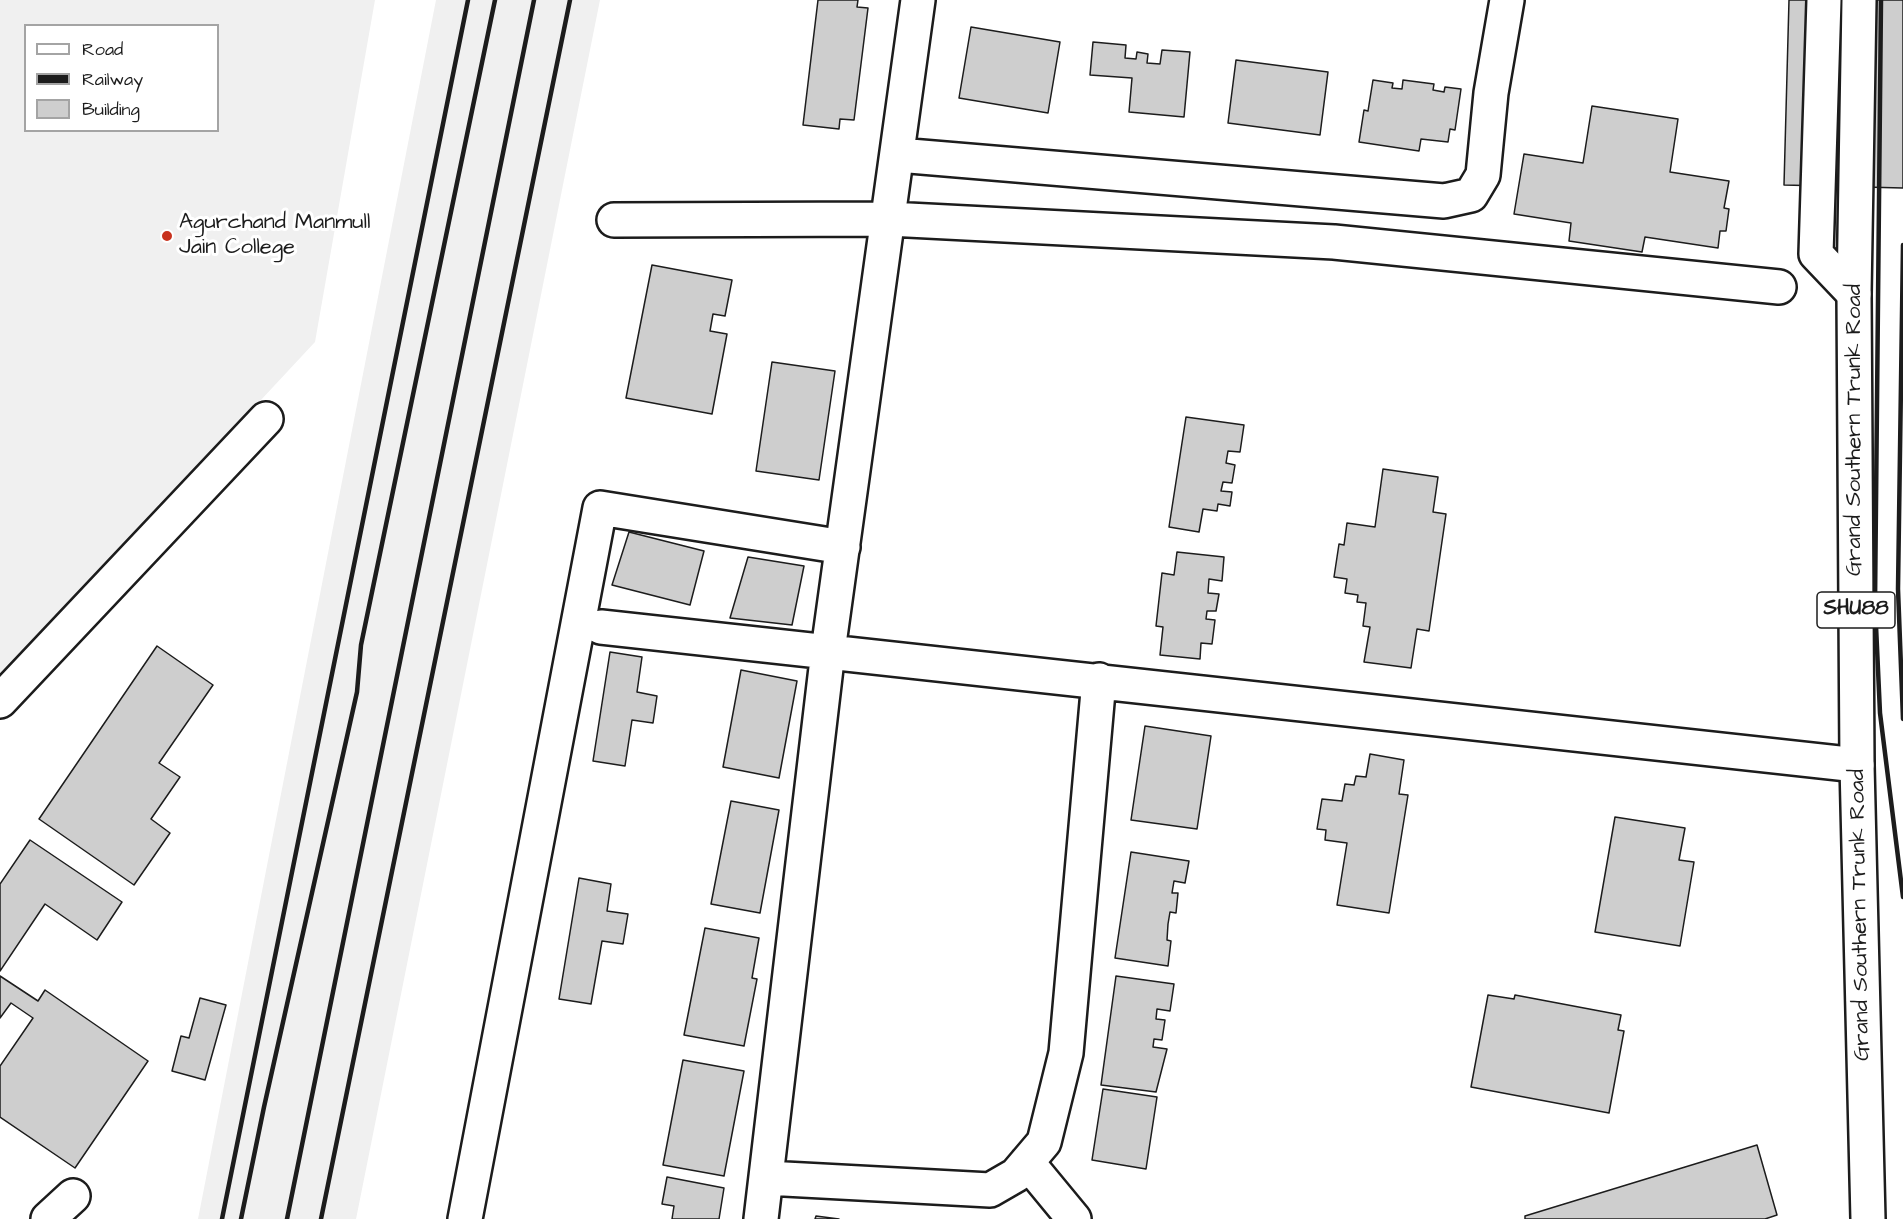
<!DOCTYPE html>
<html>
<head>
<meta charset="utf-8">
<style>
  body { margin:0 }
  #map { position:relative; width:1903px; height:1219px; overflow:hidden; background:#fff; font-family:"Architects Daughter",sans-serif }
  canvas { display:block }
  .legend { position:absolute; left:24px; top:24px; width:195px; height:108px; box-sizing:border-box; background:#fff; border:2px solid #a4a4a4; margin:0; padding:8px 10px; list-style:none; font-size:18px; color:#1c1c1c }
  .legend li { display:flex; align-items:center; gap:12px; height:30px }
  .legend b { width:30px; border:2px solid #a4a4a4 }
</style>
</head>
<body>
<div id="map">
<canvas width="1903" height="1219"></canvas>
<ul class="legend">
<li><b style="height:8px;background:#fff"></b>Road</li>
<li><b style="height:8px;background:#1c1c1c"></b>Railway</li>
<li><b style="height:16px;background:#cecece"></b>Building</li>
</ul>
</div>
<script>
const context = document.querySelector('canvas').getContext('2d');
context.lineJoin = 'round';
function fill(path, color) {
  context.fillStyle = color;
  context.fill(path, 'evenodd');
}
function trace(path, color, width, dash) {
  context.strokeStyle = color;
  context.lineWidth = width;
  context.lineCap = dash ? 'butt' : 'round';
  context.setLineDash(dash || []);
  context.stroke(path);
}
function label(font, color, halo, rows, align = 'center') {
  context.font = font + ' "Architects Daughter",sans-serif';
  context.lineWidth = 6;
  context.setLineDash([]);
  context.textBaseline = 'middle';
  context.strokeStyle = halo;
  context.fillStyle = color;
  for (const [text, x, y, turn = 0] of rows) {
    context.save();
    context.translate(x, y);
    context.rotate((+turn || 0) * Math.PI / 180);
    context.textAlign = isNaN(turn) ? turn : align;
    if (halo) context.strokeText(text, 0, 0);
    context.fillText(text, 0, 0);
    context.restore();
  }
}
const built = new Path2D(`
  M0 0H375L315 342 0 680ZM26 26H218V130H26Z
  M436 0H600L356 1219H198Z`);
const building = new Path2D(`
  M818 0H858L857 7 868 8 854 120 840 119 839 129 803 125Z
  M1789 0H1903V188L1784 185Z
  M971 27 1060 42 1048 113 959 98Z
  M1093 42 1126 45 1125 58 1136 59 1137 52 1148 54 1147 63 1160 64 1162 50 1190 52 1184 117 1129 112 1132 78 1090 75Z
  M1236 60 1328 72 1320 135 1228 123Z
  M1373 80 1393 83 1392 88 1402 89 1403 80 1434 84 1433 90 1444 92 1445 87 1461 89 1455 130 1450 129 1448 142 1421 139 1419 151 1359 142 1364 110 1368 111Z
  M1592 106 1678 119 1670 172 1729 181 1724 208 1729 209 1726 231H1720L1718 248 1645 237 1642 252 1569 241 1571 223 1514 214 1524 154 1583 163Z
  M652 265 732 280 725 316 713 314 710 331 727 334 712 414 626 398Z
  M772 362 835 371 819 480 756 471Z
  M1186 417 1244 425 1240 452 1228 451 1226 463 1235 465 1232 483 1223 482 1221 491 1232 492 1230 506 1218 504 1217 511 1203 509 1199 532 1169 527Z
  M1383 469 1438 477 1433 512 1446 514 1429 631 1417 629 1411 668 1364 662 1370 627 1363 626 1366 603 1357 602 1358 595 1345 593 1347 579 1334 577 1339 544 1344 545 1347 523 1375 527Z
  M629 532 704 551 690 605 612 585Z
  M1177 552 1224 557 1222 581 1209 579 1208 593 1219 594 1216 611H1207L1206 619 1215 620 1212 644 1201 643 1200 659 1160 655 1163 627 1156 626 1162 573 1174 575Z
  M748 557 804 566 792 625 730 618Z
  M157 646 213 685 159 763 180 777 151 819 170 833 134 885 39 819Z
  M610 652 642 657 637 692 657 696 653 723 632 720 625 766 593 761Z
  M741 670 797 681 779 778 723 767Z
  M1145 726 1211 736 1197 829 1131 820Z
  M1370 754 1404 760 1399 794 1408 795 1389 913 1337 905 1347 843 1325 840 1326 830 1317 829 1322 799 1342 801 1345 784 1354 785 1356 776 1366 777Z
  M731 801 779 810 760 913 711 904Z
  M1615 817 1685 828 1679 860 1694 862 1680 946 1595 932Z
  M30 840 122 902 97 940 45 904 0 971V884Z
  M1131 852 1189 861 1185 883 1174 881 1172 893H1178L1176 913 1170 912 1168 924 1167 940 1171 941 1168 966 1115 958Z
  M579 878 611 884 607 911 628 914 623 944 602 941 591 1004 559 999Z
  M705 928 759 938 752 978 757 979 744 1046 684 1035Z
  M0 976 38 1001 45 990 148 1061 75 1168 0 1117V1066L33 1018 11 1003 0 1018Z
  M1116 976 1174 984 1170 1011 1157 1009 1156 1019 1165 1020 1162 1040 1154 1039 1153 1047 1167 1049 1156 1092 1101 1085Z
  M1488 995 1514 999 1515 995 1621 1015 1618 1030 1624 1031 1609 1113 1471 1087Z
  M200 998 226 1005 205 1080 172 1071 181 1036 189 1038Z
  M683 1060 744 1071 724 1176 663 1165Z
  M1103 1089 1157 1097 1146 1169 1092 1160Z
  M1757 1145 1777 1215 1765 1219H1525V1216Z
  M667 1177 724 1188 719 1219H672L674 1206 662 1204Z
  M816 1216 839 1219H815Z`);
const minor = new Path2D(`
  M1824 0 1816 254 1854 294
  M898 155 1444 201 1471 195 1483 175 1491 93 1507 0
  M614 220 889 219 1334 242 1779 287
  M601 627 1857 765
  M0 701 266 419
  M1027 1162 1074 1219
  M766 1178 990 1190 1016 1175 1044 1142 1066 1053 1099 680
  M48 1219 73 1196
  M465 1219 600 508 843 547
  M761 1219 828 651 918 0`);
const major = new Path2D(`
  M1859 0 1854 294 1857 765 1868 1219`);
const rail = new Path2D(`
  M1881 0 1875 604 1880 713 1903 897
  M1903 245 1898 589 1903 719
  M222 1219 468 0
  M241 1219 264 1107 357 692 361 645 495 0
  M287 1219 534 0
  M321 1219 570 0`);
const markers = [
  [167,236,6,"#c8321e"]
];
const shields = [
  [1856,610,78]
];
const shieldNames = [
  ["SHU88",1856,610]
];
const poiNames = [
  ["Agurchand Manmull",179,223],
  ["Jain College",179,248]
];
const streetNames = [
  ["Grand Southern Trunk Road",1855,430,-90],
  ["Grand Southern Trunk Road",1861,915,-91]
];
fill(built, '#f0f0f0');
fill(building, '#cecece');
trace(building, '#1c1c1c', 1.5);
trace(minor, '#1c1c1c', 38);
trace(major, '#1c1c1c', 38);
trace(minor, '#fff', 33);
trace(major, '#fff', 33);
trace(rail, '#1c1c1c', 4.5);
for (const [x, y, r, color] of markers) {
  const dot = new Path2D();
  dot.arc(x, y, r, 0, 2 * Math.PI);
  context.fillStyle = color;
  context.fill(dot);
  trace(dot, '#fff', 2);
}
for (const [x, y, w] of shields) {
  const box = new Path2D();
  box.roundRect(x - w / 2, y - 18, w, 36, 4.5);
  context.fillStyle = '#fff';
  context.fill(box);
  trace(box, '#1c1c1c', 1.5);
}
label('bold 21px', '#1c1c1c', null, shieldNames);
label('22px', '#1c1c1c', '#fff', poiNames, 'left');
label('22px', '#1c1c1c', '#fff', streetNames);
</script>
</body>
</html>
